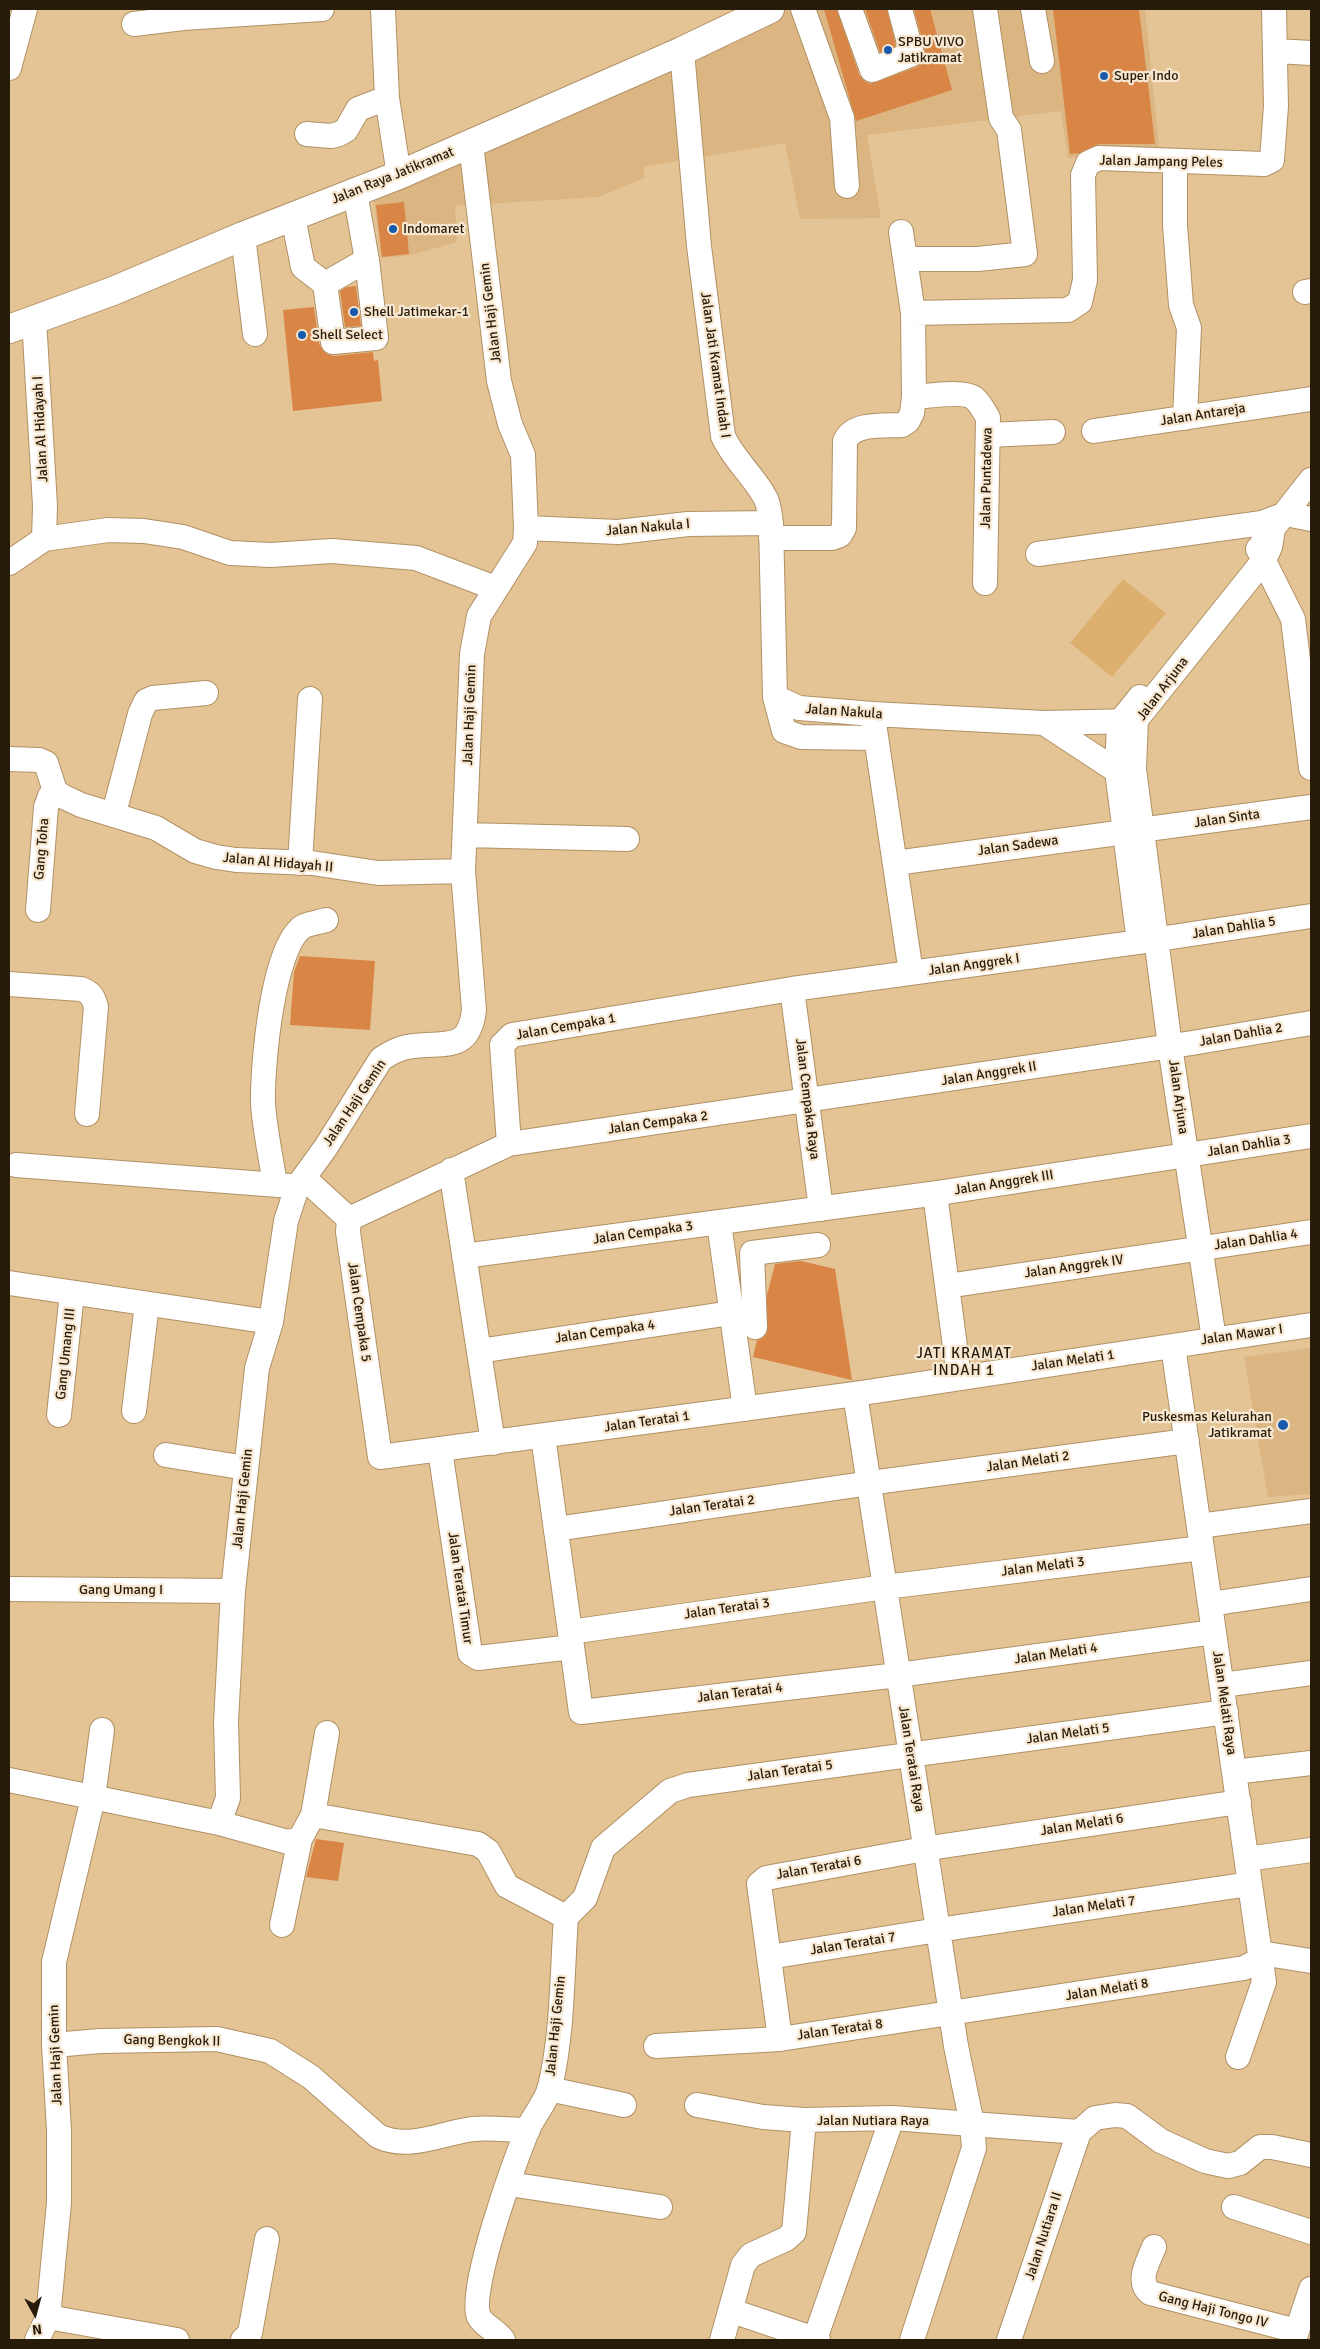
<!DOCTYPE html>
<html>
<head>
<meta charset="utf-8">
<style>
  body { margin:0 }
  #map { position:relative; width:1320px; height:2349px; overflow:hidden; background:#e4c395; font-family:Signika,sans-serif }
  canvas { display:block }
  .frame { position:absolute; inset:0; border:10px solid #271b09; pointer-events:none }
  .north { position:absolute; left:10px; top:2289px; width:50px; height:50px; -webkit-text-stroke:4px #f7e7d0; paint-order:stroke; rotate:173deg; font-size:14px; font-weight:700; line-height:20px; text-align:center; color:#271b09 }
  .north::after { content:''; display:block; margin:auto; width:18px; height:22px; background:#271b09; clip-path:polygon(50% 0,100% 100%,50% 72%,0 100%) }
</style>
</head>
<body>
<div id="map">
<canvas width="1320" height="2349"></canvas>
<div class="frame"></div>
<div class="north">N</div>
</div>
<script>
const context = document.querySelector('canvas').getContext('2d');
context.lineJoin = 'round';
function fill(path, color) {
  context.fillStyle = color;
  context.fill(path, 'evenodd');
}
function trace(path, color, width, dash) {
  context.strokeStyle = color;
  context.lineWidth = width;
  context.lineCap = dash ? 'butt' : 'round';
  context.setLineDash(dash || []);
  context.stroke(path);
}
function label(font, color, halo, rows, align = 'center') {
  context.font = font + ' Signika,sans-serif';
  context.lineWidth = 4.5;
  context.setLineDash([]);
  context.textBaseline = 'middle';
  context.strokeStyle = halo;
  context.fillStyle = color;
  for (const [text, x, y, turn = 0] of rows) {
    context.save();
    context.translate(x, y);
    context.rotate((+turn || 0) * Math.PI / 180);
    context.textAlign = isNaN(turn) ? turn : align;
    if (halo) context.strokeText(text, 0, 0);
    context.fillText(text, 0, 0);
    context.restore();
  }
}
const built = new Path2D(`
  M772 9H1145L1159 147 1068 158 1061 111 867 135 881 218 800 219 785 143 644 167V178L599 197 455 206 457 242 411 255 381 258 372 186Z
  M1311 1348V1494L1268 1497 1244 1357Z`);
const green = new Path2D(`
  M1123 579 1166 613 1112 677 1070 643Z`);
const building = new Path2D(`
  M824 9H837L859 75 864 81 870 84 917 67 923 63 925 50 914 9H930L952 90 856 121Z
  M865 9H887L896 46 880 52Z
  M1053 9H1139L1155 144H1099L1080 153 1070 154Z
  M404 202 409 254 382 257 376 205Z
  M356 286 361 326 345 327 340 291 347 287Z
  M314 307 319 344 327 354 334 356 373 352 374 361 378 360 382 401 293 411 283 310Z
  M300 956 375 961 370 1030 290 1025 294 972Z
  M801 1261 835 1269 852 1380 753 1357 757 1340 763 1338 767 1333V1295L775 1264Z
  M316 1839 344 1843 338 1881 306 1877Z`);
const minor = new Path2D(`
  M383 9 387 98 399 175
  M803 9 842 118 847 186
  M850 9 872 70 912 54 900 9
  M1033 9 1042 61
  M134 24 183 18 322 9
  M682 51 699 246 723 436C733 459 755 477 766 499 769 506 770 515 771 523L775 697 784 731 801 737 875 738
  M1276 51 1311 53
  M9 68 25 9
  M307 134 331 136 339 134 346 130 358 109 387 98
  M1175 162V225L1181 305 1189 328 1185 418
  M293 217 303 267 325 284 333 342 376 338 367 260 355 192
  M901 232 905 259
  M243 236 255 334
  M325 284 367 260
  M1305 292 1311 291
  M913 313 1068 310 1080 302 1085 280 1083 175 1088 163 1099 158 1264 164 1272 160 1276 106 1274 9
  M34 319 45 506 44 539
  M914 397C928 396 963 390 974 398 980 403 984 411 988 418L985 583
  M1094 431 1311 399
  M988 435 1053 432
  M526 528 618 532 688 524 771 523
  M771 538H832L840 535 844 528 845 441C854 422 884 426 902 425L908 421 912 413 914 397 913 313 905 259H978L1025 254 1009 130 1001 118 985 9
  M1263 541 1311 480
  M1258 549 1293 619 1311 768
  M1038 554 1262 523 1286 514 1311 519
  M9 563 44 539 108 530 144 531 183 537 230 553 271 555 332 551 416 558 495 588
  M775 697 799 708 873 714 1044 723 1135 721
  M874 723 911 973
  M1044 723 1117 771 1130 770
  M9 759 39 760 46 763 55 791 62 796 81 805 156 828 195 851 216 857 236 860 312 863 378 873 463 871
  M114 813 140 714 146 701 153 698 206 693
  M465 835 627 839
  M300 863 310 699
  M895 863 1311 807
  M38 910 46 807 50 796 55 791
  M1311 916 1139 942 792 989 512 1035 502 1045 509 1144 349 1219 348 1232 380 1457 855 1394 1311 1325
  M1139 942 1117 771 1119 723 1140 697
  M9 984 81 989C91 993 93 996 96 1007L87 1114
  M792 989 821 1209
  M509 1144 1192 1043 1311 1023
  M16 1165 291 1186
  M451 1170 493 1443
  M304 1178 349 1219
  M275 1184C271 1158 265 1131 263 1104 262 1070 272 944 304 926 311 923 320 922 326 920
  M935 1194 959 1377
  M719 1223 745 1409
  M464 1256 938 1193 1311 1136
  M9 1283 271 1322
  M947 1286 1311 1232
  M755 1327 752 1253 818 1245
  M1214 1339 1170 1046 1134 769 1136 720 1264 560 1270 547 1273 529
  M1173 1346 1264 1982 1238 2057
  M479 1351 731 1313
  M855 1394 956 2046 972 2124 974 2148 912 2340
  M134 1411 147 1304
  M59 1415 72 1293
  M543 1436 581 1712 898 1675 1214 1632
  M440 1450 470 1653 478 1658 572 1647
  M166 1455 246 1468
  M1199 1526 1311 1511
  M556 1529 884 1481 1187 1441
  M9 1589 233 1591
  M1210 1604 1311 1589
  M570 1632 885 1587 1202 1548
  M1222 1685 1311 1673
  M1234 1772 1311 1763
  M9 1780 219 1823 228 1798 226 1722 233 1591 257 1368 271 1322 286 1221 297 1187 326 1147 381 1059C392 1052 401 1047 414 1046 446 1042 469 1052 474 1010L463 871 472 654 479 616 525 543 526 528 523 455 510 424 499 381 471 144
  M1239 1802 930 1848 766 1878 759 1884 780 2039 1244 1968 1261 1959
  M313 1815 478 1844 488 1851 507 1886 566 1917
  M219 1823 288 1842 300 1839 313 1815 327 1733
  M1247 1859 1311 1850
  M282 1925 300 1839
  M1260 1953 1311 1961
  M769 1957 938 1930 1250 1884
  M54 2045 100 2041 217 2039 270 2051 311 2077 378 2136C409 2151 441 2133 473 2129 491 2127 510 2130 528 2130
  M656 2046 780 2039
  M549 2089 624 2105
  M697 2105 763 2117 804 2120 892 2118 1079 2132
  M1079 2132 1095 2118 1115 2115 1127 2116 1161 2141 1205 2161 1228 2166 1240 2163 1260 2147H1272L1311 2155
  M509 2184 660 2207
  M1234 2207 1311 2232
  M1154 2247C1148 2262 1136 2281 1150 2293L1297 2331
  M732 2311 818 2340
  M48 2317 177 2340
  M815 2339 892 2118
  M37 2340 48 2317 59 2203V2130L54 2045V1962L93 1798 102 1730
  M243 2340 250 2333 267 2239
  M503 2340C496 2330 484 2326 479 2317 467 2292 515 2161 527 2131 533 2116 546 2103 550 2087 563 2032 562 1973 566 1917L585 1898 603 1848 670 1791 688 1785 1226 1712
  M722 2340 743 2265 751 2255 786 2239 794 2232 804 2120
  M1009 2340 1079 2132
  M1294 2340 1311 2289`);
const major = new Path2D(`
  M9 329 113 291 243 236 399 175 682 51 770 9`);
const markers = [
  [888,50,5,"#185bac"],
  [1104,76,5,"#185bac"],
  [393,229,5,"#185bac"],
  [354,312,5,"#185bac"],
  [302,335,5,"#185bac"],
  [1283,1425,6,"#185bac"]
];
const poiNames = [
  ["SPBU VIVO",898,42],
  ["Jatikramat",898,58],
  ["Super Indo",1114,76],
  ["Indomaret",403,229],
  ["Shell Jatimekar-1",364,312],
  ["Shell Select",312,335],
  ["Puskesmas Kelurahan",1272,1417,"right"],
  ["Jatikramat",1272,1433,"right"]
];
const streetNames = [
  ["Jalan Jampang Peles",1161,162,1],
  ["Jalan Raya Jatikramat",393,176,-22],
  ["Jalan Haji Gemin",491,313,-97],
  ["Jalan Jati Kramat Indah I",715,365,82],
  ["Jalan Antareja",1203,415,-9],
  ["Jalan Al Hidayah I",41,429,-93],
  ["Jalan Puntadewa",987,478,-89],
  ["Jalan Nakula I",648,528,-5],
  ["Jalan Arjuna",1163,689,-53],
  ["Jalan Nakula",844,712,4],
  ["Jalan Haji Gemin",470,715,-88],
  ["Jalan Sinta",1227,819,-8],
  ["Jalan Sadewa",1018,846,-8],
  ["Gang Toha",42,849,-85],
  ["Jalan Al Hidayah II",278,863,5],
  ["Jalan Dahlia 5",1234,928,-9],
  ["Jalan Anggrek I",974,965,-8],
  ["Jalan Cempaka 1",566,1027,-10],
  ["Jalan Dahlia 2",1241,1035,-10],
  ["Jalan Anggrek II",989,1074,-9],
  ["Jalan Arjuna",1178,1097,82],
  ["Jalan Cempaka Raya",807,1099,83],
  ["Jalan Haji Gemin",355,1103,-56],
  ["Jalan Cempaka 2",658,1123,-8],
  ["Jalan Dahlia 3",1249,1146,-9],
  ["Jalan Anggrek III",1004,1183,-9],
  ["Jalan Cempaka 3",643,1233,-8],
  ["Jalan Dahlia 4",1256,1240,-8],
  ["Jalan Anggrek IV",1074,1267,-8],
  ["Jalan Cempaka 5",359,1312,82],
  ["Jalan Cempaka 4",605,1332,-8],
  ["Jalan Mawar I",1242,1335,-8],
  ["Gang Umang III",66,1354,-84],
  ["Jalan Melati 1",1073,1361,-8],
  ["Jalan Teratai 1",647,1422,-8],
  ["Jalan Melati 2",1028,1462,-8],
  ["Jalan Haji Gemin",243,1499,-84],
  ["Jalan Teratai 2",712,1506,-8],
  ["Jalan Melati 3",1043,1567,-7],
  ["Jalan Teratai Timur",460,1588,82],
  ["Gang Umang I",121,1590],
  ["Jalan Teratai 3",727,1609,-8],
  ["Jalan Melati 4",1056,1654,-8],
  ["Jalan Teratai 4",740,1693,-7],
  ["Jalan Melati Raya",1224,1703,82],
  ["Jalan Melati 5",1068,1734,-8],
  ["Jalan Teratai Raya",911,1759,81],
  ["Jalan Teratai 5",790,1771,-8],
  ["Jalan Melati 6",1082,1825,-9],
  ["Jalan Teratai 6",819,1868,-10],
  ["Jalan Melati 7",1094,1907,-8],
  ["Jalan Teratai 7",853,1944,-9],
  ["Jalan Melati 8",1107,1990,-9],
  ["Jalan Haji Gemin",556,2026,-84],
  ["Jalan Teratai 8",840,2030,-8],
  ["Gang Bengkok II",172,2041,1],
  ["Jalan Haji Gemin",56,2055,-92],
  ["Jalan Nutiara Raya",873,2121],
  ["Jalan Nutiara II",1044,2236,-72],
  ["Gang Haji Tongo IV",1213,2310,14]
];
const neighbourhoodNames = [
  ["JATI KRAMAT",964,1354],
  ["INDAH 1",964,1371]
];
fill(built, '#dbb682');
fill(green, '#ddb070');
fill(building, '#d88546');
trace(minor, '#b19165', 26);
trace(major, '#b19165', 30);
trace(minor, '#fff', 24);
trace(major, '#fff', 28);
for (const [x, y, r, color] of markers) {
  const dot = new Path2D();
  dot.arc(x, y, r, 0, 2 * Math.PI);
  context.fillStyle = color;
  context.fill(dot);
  trace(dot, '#f7e7d0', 2);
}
label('14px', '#271b09', '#f7e7d0', poiNames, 'left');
label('14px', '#271b09', '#f7e7d0', streetNames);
context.letterSpacing = '1px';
label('15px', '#271b09', '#f7e7d0', neighbourhoodNames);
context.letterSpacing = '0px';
</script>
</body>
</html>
